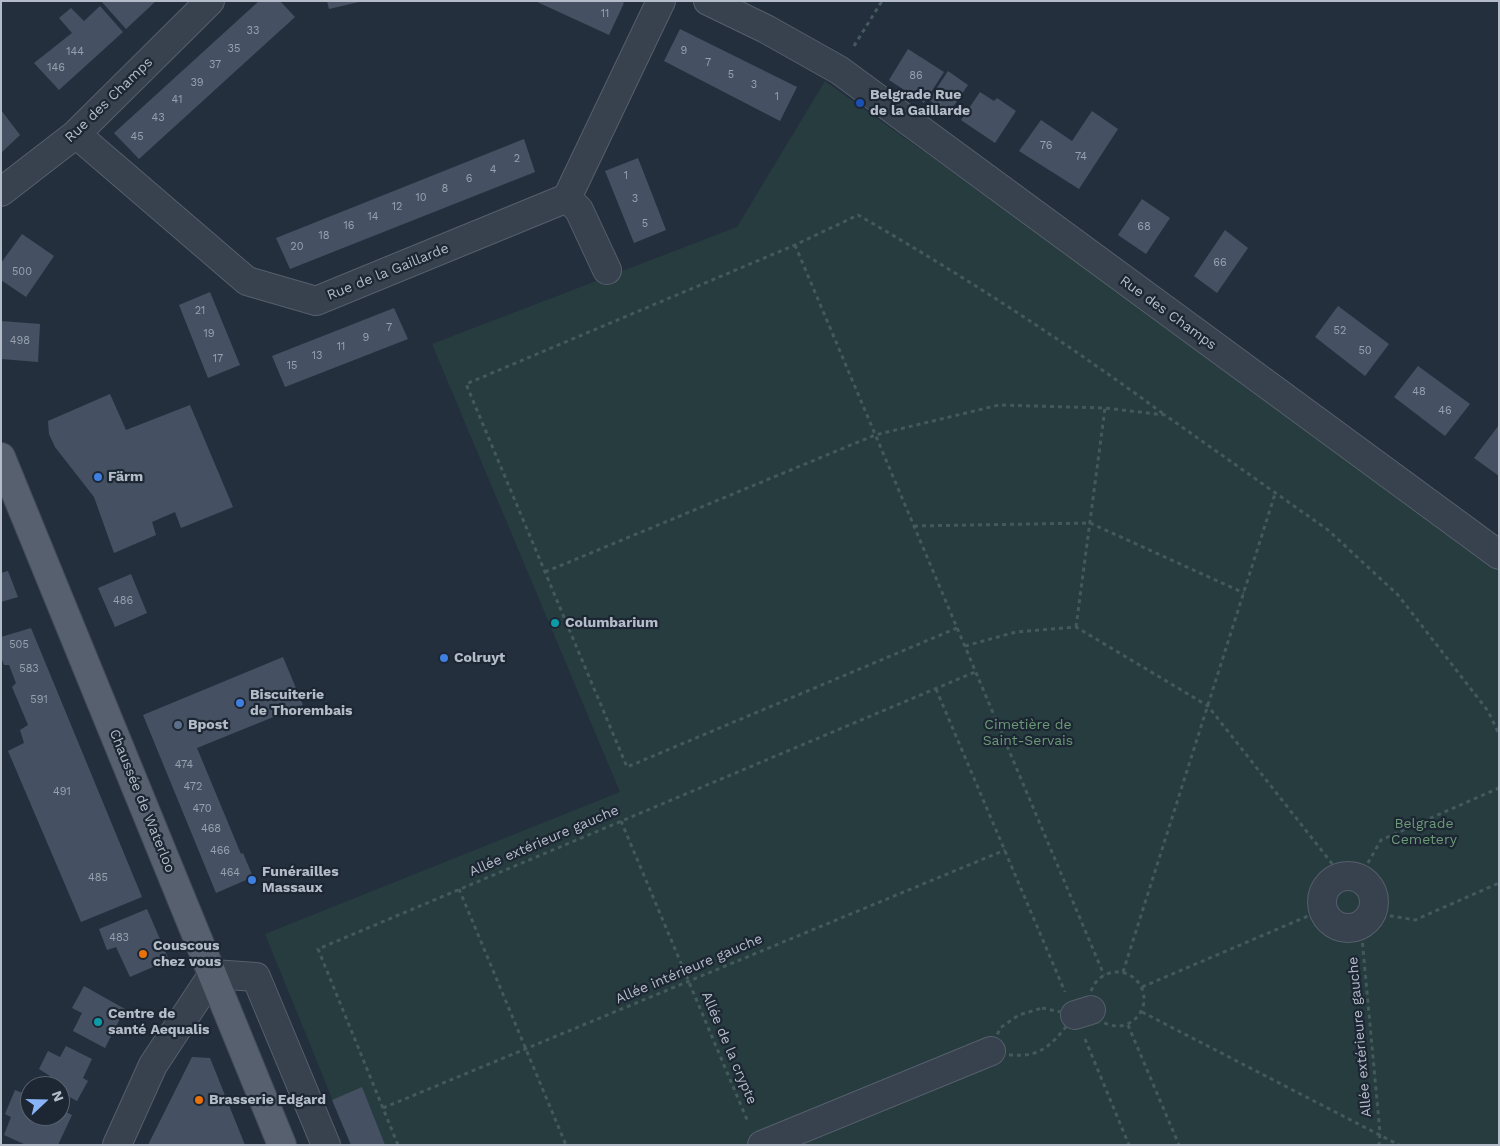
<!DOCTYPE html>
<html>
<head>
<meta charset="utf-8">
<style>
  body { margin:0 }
  #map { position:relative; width:1500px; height:1146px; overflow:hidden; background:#242f3e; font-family:"Work Sans",sans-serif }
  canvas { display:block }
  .frame { position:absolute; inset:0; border:2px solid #b4bcc9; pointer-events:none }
  .north { position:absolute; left:20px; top:1076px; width:50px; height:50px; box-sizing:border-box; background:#1d2633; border:1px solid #59626f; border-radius:50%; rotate:69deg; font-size:14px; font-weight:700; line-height:20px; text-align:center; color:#b4bcc9 }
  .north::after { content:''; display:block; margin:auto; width:18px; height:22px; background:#8ab4f8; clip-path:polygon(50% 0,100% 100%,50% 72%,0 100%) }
</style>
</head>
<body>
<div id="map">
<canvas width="1500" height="1146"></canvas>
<div class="frame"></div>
<div class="north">N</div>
</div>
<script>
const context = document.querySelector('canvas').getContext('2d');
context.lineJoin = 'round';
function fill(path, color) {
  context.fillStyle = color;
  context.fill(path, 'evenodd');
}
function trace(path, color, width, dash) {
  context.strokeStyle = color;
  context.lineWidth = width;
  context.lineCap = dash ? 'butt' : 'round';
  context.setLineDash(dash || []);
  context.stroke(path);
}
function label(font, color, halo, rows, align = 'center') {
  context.font = font + ' "Work Sans",sans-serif';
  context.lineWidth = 4.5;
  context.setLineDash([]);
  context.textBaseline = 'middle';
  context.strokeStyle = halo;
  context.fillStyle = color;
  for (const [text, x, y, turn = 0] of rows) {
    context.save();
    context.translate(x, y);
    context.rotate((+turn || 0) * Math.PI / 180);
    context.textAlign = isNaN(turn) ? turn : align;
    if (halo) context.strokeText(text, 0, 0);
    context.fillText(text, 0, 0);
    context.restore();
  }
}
const green = new Path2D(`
  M825 81 1499 563V1145H351L265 934 620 792 432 344 737 227Z`);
const building = new Path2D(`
  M101 1H156L126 29Z
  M259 1H280L295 17 139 159 114 133Z
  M327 1H359V2L329 9Z
  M535 1H621L624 3 609 35Z
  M100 6 123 32 59 90 34 63 72 33 59 18 71 8 84 21Z
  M680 29 797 87 780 121 664 61Z
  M908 49 944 72 924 103 889 80Z
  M948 71 968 85 949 113 929 100Z
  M980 92 994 101 997 98 1016 111 995 143 961 120Z
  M1 110 20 135 1 153Z
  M1092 111 1118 129 1079 189 1019 151 1041 120 1072 141Z
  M524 139 535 172 290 269 276 238Z
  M638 158 666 230 634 243 605 171Z
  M1142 199 1170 218 1146 254 1118 235Z
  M1225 230 1248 248 1217 293 1194 276Z
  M22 234 54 256 26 297 1 280V263Z
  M210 292 240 365 208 378 179 305Z
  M1338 306 1389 344 1365 376 1315 337Z
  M394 308 408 339 285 387 272 356Z
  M1 321 40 324 38 362 1 359Z
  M1418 366 1470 404 1445 436 1394 397Z
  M110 394 126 430 190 405 233 507 181 528 175 512 152 522 156 535 114 553 94 497 55 447 49 434 48 421Z
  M1499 425V476L1474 458Z
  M8 571 18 597 1 602V573Z
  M131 574 147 613 115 627 98 588Z
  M31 628 142 897 81 922 8 751 24 743 20 730 28 725 12 687 16 683 9 665H4L1 657V637Z
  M283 657 303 705 197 748 241 854 243 853 253 877 216 893 143 715Z
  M147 909 169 960 130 977 116 947 107 950 99 929Z
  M84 986 125 1009 105 1048 73 1031 82 1013 72 1008Z
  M66 1046 92 1059 83 1078 88 1081 77 1101 60 1092V1086L46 1085 50 1076 39 1069 48 1051 60 1057Z
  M192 1057 210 1058 245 1145H148Z
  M362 1087 385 1145H351L332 1100Z
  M15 1090 30 1096V1116H60V1109L72 1115 58 1145H26L4 1135 11 1117 5 1114Z`);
const path = new Path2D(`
  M854 46 882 1
  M795 245 1104 975
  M914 526 1090 523 1244 593
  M545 572 875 435 999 405 1105 408 1165 415 1328 530 1398 595 1488 711 1499 734
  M1076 627 1105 408
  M957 628 627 767 466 384 795 245 858 215C964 276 1067 343 1165 415
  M965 646 1016 632 1076 627 1208 706 1341 875
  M936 689 1065 992
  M621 821 748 1122
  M1360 877 1381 840 1499 788
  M459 889 566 1145
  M1374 913 1415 920 1499 883
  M1361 927 1380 1133 1379 1145
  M1090 999a27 27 0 1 1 54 0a27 27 0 1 1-54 0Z
  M1123 972 1275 494
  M1142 987 1322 910
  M1042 1008 1075 1015C1049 1050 1036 1063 991 1051L1000 1028 1019 1015Z
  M1142 1012 1399 1145
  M1128 1025 1179 1145
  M1085 1039 1129 1145
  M383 1108 1005 850
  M398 1145 318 949 975 672`);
const minor = new Path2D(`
  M708 1 766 29 839 70 1499 555
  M76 134 247 281 316 301 567 198 661 1
  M1 192 76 134 210 1
  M567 198 579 210 607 270
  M1322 902a26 26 0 1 1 52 0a26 26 0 1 1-52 0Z
  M1075 1015 1091 1010
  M117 1145 153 1065 213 974 256 977 326 1145
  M762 1145 991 1051`);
const major = new Path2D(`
  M1 457 282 1145`);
const markers = [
  [860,103,5,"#1a4fb4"],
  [98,477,5,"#3f7fe0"],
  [555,623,5,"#0f9aa8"],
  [444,658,5,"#3f7fe0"],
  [240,703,5,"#3f7fe0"],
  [178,725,5,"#5c6f8a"],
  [252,880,5,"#3f7fe0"],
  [143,954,5,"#e8710a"],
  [98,1022,5,"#0f9aa8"],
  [199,1100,5,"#e8710a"]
];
const numberNames = [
  ["11",605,14],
  ["33",253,31],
  ["35",234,49],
  ["9",684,51],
  ["144",75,52],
  ["7",708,63],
  ["37",215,65],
  ["146",56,68],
  ["5",731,75],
  ["86",916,76],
  ["39",197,83],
  ["3",754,85],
  ["1",777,97],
  ["41",177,100],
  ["43",158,118],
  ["45",137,137],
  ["76",1046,146],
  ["74",1081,157],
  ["2",517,159],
  ["4",493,170],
  ["1",626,176],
  ["6",469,179],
  ["8",445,189],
  ["10",421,198],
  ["3",635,199],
  ["12",397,207],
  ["14",373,217],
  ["5",645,224],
  ["16",349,226],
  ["68",1144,227],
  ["18",324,236],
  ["20",297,247],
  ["66",1220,263],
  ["500",22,272],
  ["21",200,311],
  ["7",389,328],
  ["52",1340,331],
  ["19",209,334],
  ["9",366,338],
  ["498",20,341],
  ["11",341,347],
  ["50",1365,351],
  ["13",317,356],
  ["17",218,359],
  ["15",292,366],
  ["48",1419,392],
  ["46",1445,411],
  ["486",123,601],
  ["505",19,645],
  ["583",29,669],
  ["591",39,700],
  ["474",184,765],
  ["472",193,787],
  ["491",62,792],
  ["470",202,809],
  ["468",211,829],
  ["466",220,851],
  ["464",230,873],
  ["485",98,878],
  ["483",119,938]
];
const poiNames = [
  ["Belgrade Rue",870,95],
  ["de la Gaillarde",870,111],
  ["Färm",108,477],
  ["Columbarium",565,623],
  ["Colruyt",454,658],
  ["Biscuiterie",250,695],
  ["de Thorembais",250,711],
  ["Bpost",188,725],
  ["Funérailles",262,872],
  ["Massaux",262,888],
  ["Couscous",153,946],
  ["chez vous",153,962],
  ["Centre de",108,1014],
  ["santé Aequalis",108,1030],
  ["Brasserie Edgard",209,1100]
];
const streetNames = [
  ["Rue des Champs",109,100,-44],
  ["Rue de la Gaillarde",388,272,-22],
  ["Rue des Champs",1168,313,36],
  ["Chaussée de Waterloo",142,801,68],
  ["Allée extérieure gauche",544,841,-23],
  ["Allée intérieure gauche",689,969,-23],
  ["Allée extérieure gauche",1360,1037,-95],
  ["Allée de la crypte",729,1048,67]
];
const parkNames = [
  ["Cimetière de",1028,725],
  ["Saint-Servais",1028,741],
  ["Belgrade",1424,824],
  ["Cemetery",1424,840]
];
fill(green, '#263c3f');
fill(building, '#455162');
trace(minor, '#565f6c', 30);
trace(major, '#414a57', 30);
trace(path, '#44595c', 3, [4, 4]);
trace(minor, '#38414e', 28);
trace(major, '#56606e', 28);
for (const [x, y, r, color] of markers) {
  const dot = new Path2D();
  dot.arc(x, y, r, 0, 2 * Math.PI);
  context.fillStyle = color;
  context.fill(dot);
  trace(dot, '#1d2633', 2);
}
label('11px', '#98a1af', null, numberNames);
label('bold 14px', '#b4bcc9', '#1d2633', poiNames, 'left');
label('14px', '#b4bcc9', '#1d2633', streetNames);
label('14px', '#6b9a76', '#1d2633', parkNames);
</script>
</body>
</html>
